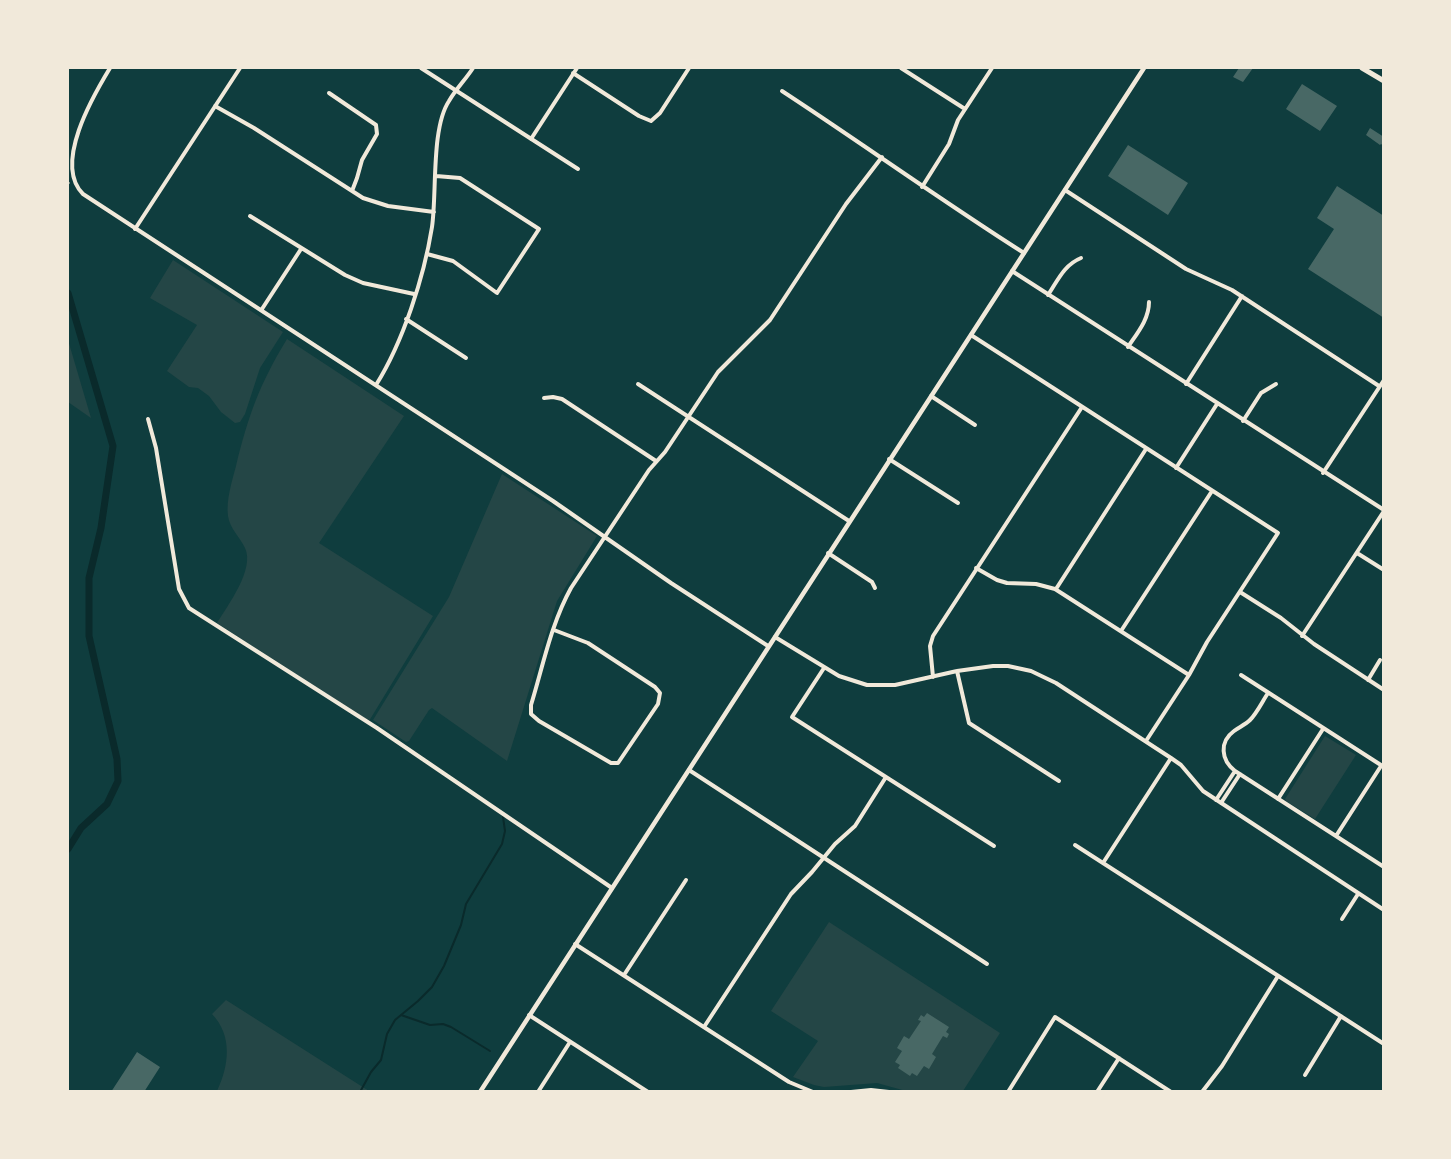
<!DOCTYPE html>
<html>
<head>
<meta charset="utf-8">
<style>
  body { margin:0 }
  #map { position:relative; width:1451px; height:1159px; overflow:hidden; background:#0f3d3e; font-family:"Golos Text",sans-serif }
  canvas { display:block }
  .frame { position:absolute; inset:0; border:69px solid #f1e9da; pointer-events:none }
</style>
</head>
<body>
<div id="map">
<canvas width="1451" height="1159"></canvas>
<div class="frame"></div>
</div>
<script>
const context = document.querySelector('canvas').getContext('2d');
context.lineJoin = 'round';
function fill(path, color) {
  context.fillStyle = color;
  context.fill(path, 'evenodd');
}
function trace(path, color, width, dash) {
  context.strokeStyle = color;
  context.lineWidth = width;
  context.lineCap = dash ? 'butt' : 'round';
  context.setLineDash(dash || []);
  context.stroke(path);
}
const green = new Path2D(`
  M173 260 283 332 260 368 245 414 240 422 235 423 221 412 209 396 198 388 189 387 167 371 197 325 150 298Z
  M287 339 404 416 319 543 433 616 369 721 217 623C228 605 255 569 245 548 240 537 230 529 228 516 226 500 232 481 236 466 248 416 260 383 287 339Z
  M68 340 91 418 68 402Z
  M502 474 597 536 557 601 507 761 432 708 429 710 409 741 406 742 373 720 449 597Z
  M1325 736 1356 755 1315 819 1286 801 1285 799Z
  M829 922 1000 1033 963 1091H906L877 1083 824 1087 814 1085 793 1077 818 1041 771 1011Z
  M226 1000 369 1091H217C229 1066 233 1036 212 1014Z`);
const stream = new Path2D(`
  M401 1015 430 1025 443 1024 451 1027 490 1051
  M360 1092 371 1072 381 1060 387 1034 395 1020 418 1001 432 987 444 966 461 925 466 904 502 844 505 831 503 817`);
const canal = new Path2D(`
  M68 293 113 446 101 528 89 578V636L117 759 118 781 107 804 81 828 68 849`);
const building = new Path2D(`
  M1239 68H1253L1243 82 1233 77Z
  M1302 84 1337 106 1320 131 1286 109Z
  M1370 128 1384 137V146L1381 144 1380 145 1366 135Z
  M1128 145 1188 183 1168 215 1108 176Z
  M1337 186 1384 216V318L1308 269 1334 229 1317 218Z
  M927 1013 949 1027 946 1032 949 1034 947 1038 943 1036 932 1054 936 1057 929 1069 924 1066 917 1076 912 1073 910 1076 898 1068 900 1065 895 1062 902 1051 897 1048 904 1036 909 1039 921 1021 918 1020 921 1015 924 1017Z
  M137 1052 160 1067 144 1092H111Z`);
const path = new Path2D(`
  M68 182 69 183`);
const minor = new Path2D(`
  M110 68C93 96 53 164 83 194L553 501 671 583 768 646
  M421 68 578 169
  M901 68 965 109
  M573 73 639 116 651 121 660 113 689 68
  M782 91C863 144 942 201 1024 253
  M329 93 376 125 377 134 362 160 357 178 352 191
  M215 106 254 128 363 198 388 206 434 212
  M531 139 577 68
  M922 187 949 144 958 120 992 68
  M1065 190 1186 269 1232 290 1379 386
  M250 216 345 275 363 283 414 294
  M135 229 240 68
  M427 254 453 261 497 293 539 229 460 178 436 176
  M1012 271 1384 510
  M1048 295C1058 280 1064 265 1081 258
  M262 309 301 249
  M406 319 466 358
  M971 335 1278 533 1207 642 1189 675 1146 741
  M1128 347C1138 332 1149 319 1149 302
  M638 384 849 521
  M1186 384 1242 296
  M376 385C403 342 424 277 432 227 437 193 431 128 449 101 456 89 466 79 473 68
  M931 396 975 425
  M544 398 553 397 562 399 656 461
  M148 419 156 448 179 589 189 608 377 728 612 888
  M1243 421 1261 393 1276 384
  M889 459 958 503
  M1176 468 1217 404
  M1323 473 1384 380
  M828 553 872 582 875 588
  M1357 553 1384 570
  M976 568 997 580 1007 583 1036 584 1055 589 1189 675
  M1056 589 1146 449
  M1240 592 1281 618 1314 644 1384 690
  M554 630 588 643 655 687 660 693 658 704 618 763H611L539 721 531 714V705C543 666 551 624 571 588L649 470 665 452 718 372 770 320 846 204 882 157
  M1121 631 1212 491
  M1302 636 1384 511
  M775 637 839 676 867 685H895L957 671 993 666H1008L1031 671 1056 683 1171 758 1181 765 1203 791 1384 910
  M824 668 792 717 994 846
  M957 671 969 723 1059 781
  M1241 675 1384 767
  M933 677 930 646 933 636 1082 407
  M1368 680 1380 660
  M1268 693C1262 702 1257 713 1250 720 1245 725 1239 727 1234 731 1219 742 1221 760 1235 771L1384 867
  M689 770 987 964
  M1278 799 1323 729
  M1216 800 1235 771
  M1221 803 1240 774
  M1336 836 1381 766
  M1075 845 1384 1044
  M1103 863 1171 758
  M1342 919 1358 894
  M575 944 789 1082 813 1092
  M624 975 686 880
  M529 1015 648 1092
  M704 1027 791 894 812 872 835 844 855 826 886 777
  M1305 1075 1341 1016
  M538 1092 570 1042
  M851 1092 871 1090 889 1092
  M1008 1092 1055 1017 1171 1092
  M1097 1092 1119 1058
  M1202 1092 1222 1066 1278 976`);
const tertiary = new Path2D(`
  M480 1092 1144 68`);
const primary = new Path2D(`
  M1362 68 1384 81`);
fill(green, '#244646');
trace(stream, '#0a2a2b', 2);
trace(canal, '#0a2a2b', 7);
fill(building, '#486865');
trace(path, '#f1e9da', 1.5);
trace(minor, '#f1e9da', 4);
trace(tertiary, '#f1e9da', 4.5);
trace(primary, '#f1e9da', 5);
</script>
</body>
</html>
